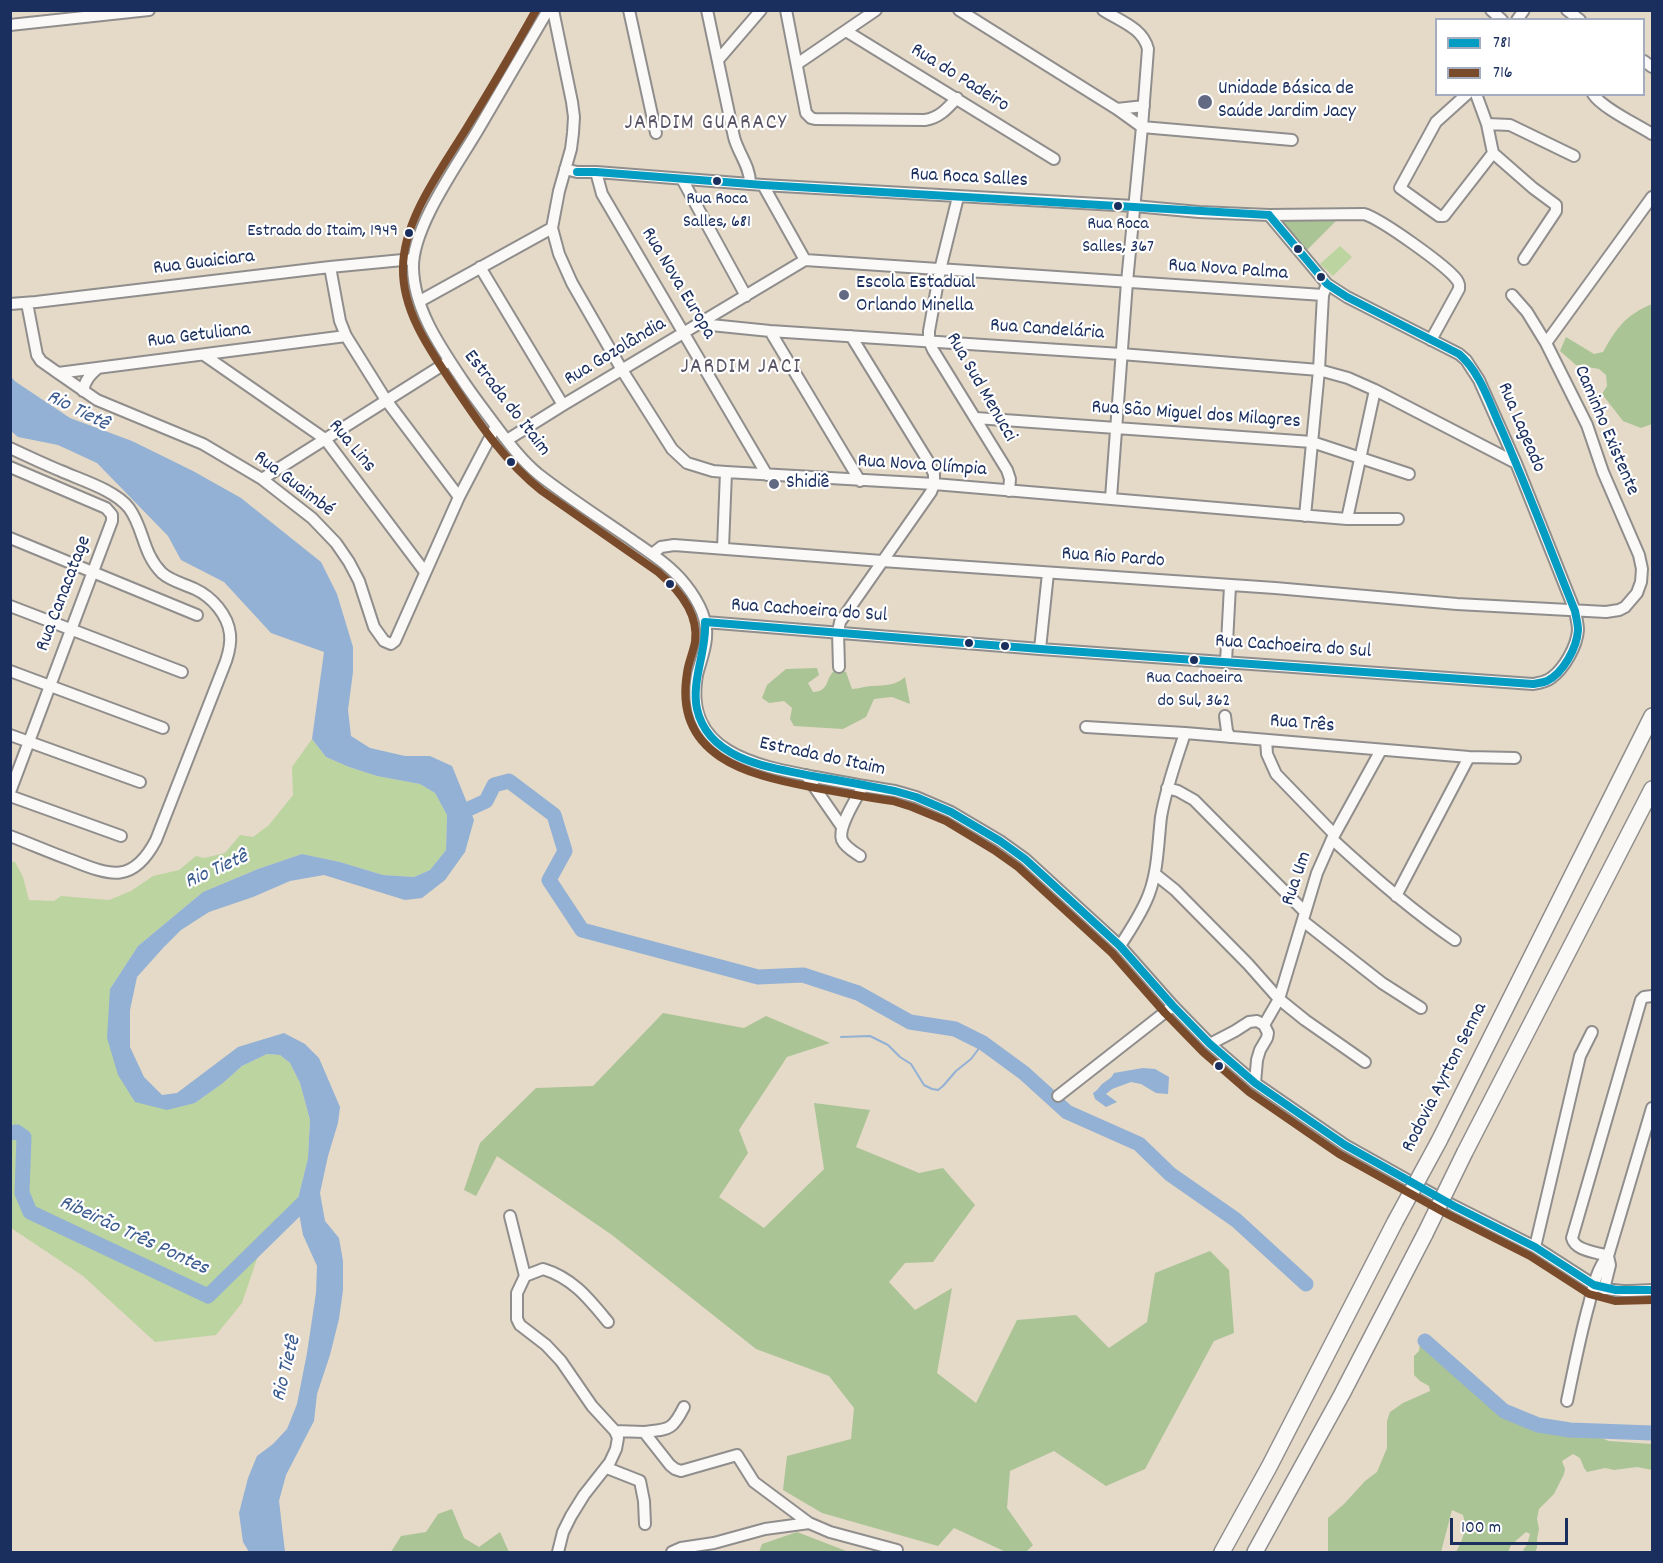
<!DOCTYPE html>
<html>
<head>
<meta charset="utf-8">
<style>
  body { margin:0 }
  #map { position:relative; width:1663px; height:1563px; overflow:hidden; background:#e5d9c8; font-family:Dekko,sans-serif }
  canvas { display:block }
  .frame { position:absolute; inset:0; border:12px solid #1b2f5e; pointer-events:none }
  .legend { position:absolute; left:1435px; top:18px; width:210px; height:78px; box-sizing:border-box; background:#fff; border:2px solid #a4acbf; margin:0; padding:8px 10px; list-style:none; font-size:18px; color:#1b2f5e }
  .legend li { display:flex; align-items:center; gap:12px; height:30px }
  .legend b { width:30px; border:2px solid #a4acbf }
  .scale { position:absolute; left:1450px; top:1518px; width:118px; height:27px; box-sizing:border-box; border:3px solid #1b2f5e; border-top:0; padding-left:8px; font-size:18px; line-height:21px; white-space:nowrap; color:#1b2f5e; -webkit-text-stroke:4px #fff; paint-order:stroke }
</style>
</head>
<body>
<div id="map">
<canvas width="1663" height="1563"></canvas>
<div class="frame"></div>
<ul class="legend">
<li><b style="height:8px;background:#039dc3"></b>781</li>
<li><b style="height:8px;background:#7a4b2a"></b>716</li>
</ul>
<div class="scale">100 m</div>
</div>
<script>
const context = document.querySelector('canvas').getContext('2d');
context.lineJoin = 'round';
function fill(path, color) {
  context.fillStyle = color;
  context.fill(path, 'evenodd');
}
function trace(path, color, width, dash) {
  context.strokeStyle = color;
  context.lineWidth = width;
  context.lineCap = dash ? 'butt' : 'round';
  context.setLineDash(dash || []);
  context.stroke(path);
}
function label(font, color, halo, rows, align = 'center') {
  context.font = font + ' Dekko,sans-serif';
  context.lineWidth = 4.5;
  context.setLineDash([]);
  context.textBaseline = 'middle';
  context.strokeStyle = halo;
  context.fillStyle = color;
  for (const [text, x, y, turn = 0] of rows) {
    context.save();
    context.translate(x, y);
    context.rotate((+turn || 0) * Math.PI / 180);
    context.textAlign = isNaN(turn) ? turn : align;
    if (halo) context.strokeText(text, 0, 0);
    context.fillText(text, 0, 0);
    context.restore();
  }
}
const green = new Path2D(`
  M1340 246 1352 257 1333 276 1320 264Z
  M312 739 326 757 349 767 377 776 420 784 435 793 447 815 446 850 430 870 414 877 383 875 340 862 302 854 258 869 203 892 138 946 110 989 135 1102 195 1103 223 1083 242 1066 267 1054 280 1055 290 1063 300 1083 310 1120 308 1158 297 1203 261 1247 242 1303 216 1335 155 1342 83 1276 11 1228 10 861 15 862 23 877 29 900 54 901 61 896 109 900 131 891 153 876 179 870 196 856 204 858 225 853 240 835 253 837 269 825 293 795 292 767Z`);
const forest = new Path2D(`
  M1280 219 1337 220 1307 250Z
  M1652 304V424L1641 428 1623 421 1602 394 1607 386 1606 375 1599 369 1576 365 1560 351 1566 337 1594 354 1603 352C1617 327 1626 315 1652 304Z
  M817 668 819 675 808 683 813 692C830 691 825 679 834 671L846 672 852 689C859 689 865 686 872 686 886 685 895 686 905 677L910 704 892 697 874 699 866 717 843 729 794 726 790 719 792 708 784 701 769 703 762 698 767 685 786 669Z
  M663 1013 744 1028 766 1016 830 1043 787 1057 739 1130 748 1153 719 1197 764 1228 824 1169 814 1103 870 1110 856 1147 919 1173 943 1168 975 1205 933 1262 905 1263 889 1282 915 1310 952 1288 937 1373 976 1403 1017 1320 1076 1315 1109 1348 1147 1322 1155 1273 1210 1251 1229 1270 1234 1333 1214 1341 1145 1469 1106 1486 1054 1451 1010 1471 1007 1508 1033 1545 1026 1552H1006L954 1528 938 1546 822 1513 783 1490 787 1456 851 1439 854 1408 829 1376 756 1349 612 1235 497 1156 476 1196 464 1190 480 1143 536 1088 593 1086Z
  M1420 1344 1435 1345 1444 1351 1477 1392 1495 1410 1521 1423 1536 1429 1554 1432 1567 1433 1590 1438H1601L1609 1441 1652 1444V1470L1637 1467 1614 1470 1605 1468 1587 1472 1584 1468 1580 1458 1573 1454 1562 1461 1565 1469 1564 1474 1554 1494 1539 1509 1537 1519 1539 1529 1537 1539V1548L1535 1552H1525L1523 1550 1527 1545 1530 1534 1526 1532 1511 1545 1508 1552H1456C1463 1540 1467 1529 1463 1515L1452 1510 1441 1552H1328V1518L1344 1504 1365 1481 1377 1472 1387 1448V1421L1390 1412 1403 1403 1430 1391 1429 1386 1420 1381 1414 1375V1356L1419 1351Z
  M452 1509 464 1538 479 1547 500 1532 509 1552H391L401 1536 426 1532 438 1514Z
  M797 1532 849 1552H759L762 1544Z`);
const water = new Path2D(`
  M10 376 16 382 70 418 132 441 193 471 241 498 321 562 337 594 353 647V672L348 710 351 736 370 748 405 756H430L452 766 474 820 465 852 445 880 422 898 405 900 324 875 290 881 253 897 209 912 181 930 163 948 137 977 130 1010V1047L144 1077 162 1095 177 1093 238 1047 284 1033 305 1044 319 1058 340 1107 338 1123 328 1156 320 1193 325 1221 339 1238 343 1261V1290L339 1319 330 1355 317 1394 314 1421 286 1475 279 1501 285 1552H249L243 1542 239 1513 248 1478 257 1456 273 1444 287 1429 297 1404 307 1353 316 1293 317 1266 303 1235 297 1203 308 1158 310 1120 300 1083 290 1063 280 1055 267 1054 242 1066 223 1083 195 1103 167 1110 135 1102 118 1075 107 1038 110 989 138 946 203 892 258 869 302 854 340 862 383 875 414 877 430 870 446 850 447 815 435 793 420 784 377 776 349 767 326 757 312 739 324 652 271 633 224 582 181 560 168 536 97 463 58 445 18 437 11 431Z
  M1143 1068 1155 1069 1169 1077 1168 1094 1156 1093 1141 1084 1131 1082 1112 1089 1106 1094 1117 1102 1106 1107 1095 1099 1093 1093C1098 1090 1099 1087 1102 1084 1107 1080 1111 1079 1114 1073Z`);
const stream = new Path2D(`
  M841 1037 870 1036 888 1045 900 1057 911 1064 924 1085 932 1089 938 1090 943 1086 956 1071 971 1059 983 1043`);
const river = new Path2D(`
  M462 812 486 801 494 785 509 781 554 815 565 851 549 880 582 930 758 977 803 975 858 993 910 1022 955 1029 983 1043 1024 1073 1067 1112 1139 1144 1170 1174 1236 1220 1306 1284
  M10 1133 17 1132 24 1137 22 1193 30 1212 208 1296 307 1199
  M1425 1341 1504 1411 1538 1425 1570 1430 1652 1433`);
const minor = new Path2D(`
  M548 10C525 50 502 89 479 128 458 164 412 227 413 268 414 310 441 348 463 381 473 396 484 410 495 425 508 442 521 460 538 474 566 496 597 516 626 536 647 551 669 564 685 584 697 599 708 619 706 638 705 651 700 663 697 675 683 753 757 766 815 777 841 782 868 787 895 791L916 797 951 812 1000 841 1025 859 1120 946 1173 1006 1210 1044 1255 1083 1345 1145 1454 1206 1535 1247 1594 1285C1613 1293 1633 1291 1652 1290
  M553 10 572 102 574 117 573 133 571 149 559 191 552 228 559 254 572 283 622 370 672 449 687 463 713 471 726 472 934 484 1347 519H1398
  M629 10 656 133
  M707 10 734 137C738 153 750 166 750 183
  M786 10 806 113 811 118 815 119 925 120C939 118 947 109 957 98
  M959 10 1117 109 1142 127 1292 140
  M1103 10C1120 21 1143 28 1148 49L1142 127 1127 282 1111 498
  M1491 10 1502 20
  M1567 10 1580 20
  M1517 20 1524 10
  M10 25 149 10
  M846 31 1054 159
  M718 60 761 10
  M1644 61 1652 67
  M797 64 876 10
  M1467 94 1436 122 1400 188 1439 216H1444L1493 153
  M1476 94 1487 124 1493 153 1533 188 1556 205V211L1524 259
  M1593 94C1602 108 1638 125 1652 134
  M1117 109 1144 106
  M1487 124 1510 125 1574 156
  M565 169 577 172H596L763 185 1134 206 1199 212 1269 215 1364 214C1381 219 1447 266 1457 280 1460 285 1459 284 1459 289L1431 340
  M596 172 602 194 767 475
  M682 179 746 296
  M763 185 805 260
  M958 197 940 270 929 331V341L933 350 1007 470 1010 479 1009 491
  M805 260 1323 295 1327 284
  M330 267 340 321 346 336 386 400 459 497
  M480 267 563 405
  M420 301 552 228
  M27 303 37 355 41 361 58 373 97 400 203 444 262 479 312 518 336 543 349 562 359 581 374 627 384 641 391 644 395 641 459 497 496 426
  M10 304 36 302 330 267 413 259
  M701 324 770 331 1121 354 1319 370 1348 378 1375 390 1516 463
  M770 331 860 481
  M1546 343 1652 197
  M204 355 325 439 425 572
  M58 373 346 336
  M83 391C85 380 90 375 98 368
  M976 418 1312 442 1409 474
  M507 440 563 405 805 260
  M10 448C27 456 44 464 61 471 81 480 115 490 129 508 144 528 142 553 162 573 171 581 184 584 195 589 212 597 228 615 230 634 231 643 229 652 226 661L156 840C133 884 111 876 71 860 51 853 31 844 10 836
  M10 467 106 508 112 515V521L10 792
  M262 479 449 361
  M1305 516 1319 370 1323 295
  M1347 519 1375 390
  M10 538 197 615
  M723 548 726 472
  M652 554 661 547 674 545 882 561 1275 588 1457 604 1606 612 1619 610 1625 607 1637 593 1641 582 1642 569 1639 555 1603 472 1587 425 1546 343 1527 312 1512 295
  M10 606 182 672
  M705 622 1040 649 1533 684C1539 683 1546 682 1551 678 1564 669 1577 646 1578 630 1578 624 1576 617 1575 611L1516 463 1479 380 1466 360 1459 354 1347 297 1327 284 1269 215
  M1040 649 1048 573
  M1226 662 1230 586
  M839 667 838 632 840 622 931 492 934 484V474L928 461 851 336
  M10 671 163 728
  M1225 716 1227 731 1230 737
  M1086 727 1185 733 1469 757 1515 758
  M10 735 140 782
  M1266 740 1267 754 1276 774 1334 834
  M806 775 842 827
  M1167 788 1178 791 1194 800 1305 912
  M10 796 121 836
  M1332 839C1371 875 1411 910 1455 940
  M860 856C854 852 845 847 842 840 837 827 857 798 863 786
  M1155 874 1175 890 1248 964 1279 999 1305 1020 1365 1062
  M1396 896 1469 757
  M1303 921 1382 983 1421 1008
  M1120 946C1130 930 1142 913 1149 894 1158 870 1158 843 1161 817 1166 788 1176 761 1185 733
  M1264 1025 1279 999 1317 873 1332 839 1381 750
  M1210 1044 1235 1031 1249 1022 1257 1021 1264 1025 1268 1033 1267 1038 1260 1050 1257 1060 1255 1083
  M1058 1096 1173 1006
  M510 1216 525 1276 517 1293V1319L520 1325 546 1345 561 1361 592 1406 615 1431 618 1438 616 1449 610 1462 584 1495 571 1516 563 1532 558 1552
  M1535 1247 1580 1056 1592 1032
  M1608 1256C1597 1252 1575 1251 1572 1238L1641 1000 1644 997 1652 996
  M525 1276 543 1269C573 1278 589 1299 608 1322
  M1604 1289 1610 1265 1608 1256
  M1567 1401C1574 1368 1580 1336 1589 1304 1593 1288 1597 1268 1608 1256L1652 1108
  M615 1431 644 1432 670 1465 675 1469 681 1471 737 1455 754 1482 809 1523 830 1532 897 1550
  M644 1432C669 1429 672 1431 684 1407
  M607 1468 640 1481 644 1501 645 1524
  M672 1552 681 1548 714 1543 765 1529 809 1523`);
const highway = new Path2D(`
  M1439 1141 1652 716
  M1465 1152 1652 789
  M1222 1552 1269 1467 1395 1222
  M1255 1552 1342 1394 1425 1234`);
const highwayBridge = new Path2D(`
  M1395 1222 1439 1141
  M1425 1234 1465 1152`);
const bus1 = new Path2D(`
  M577 172H596L763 185 1269 215
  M705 622 1040 649 1533 684C1538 683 1542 683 1547 681 1563 673 1577 648 1578 630 1578 624 1576 617 1575 611 1550 549 1527 487 1500 426 1489 402 1480 372 1459 354L1347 297 1327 284 1269 215
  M705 622C707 651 691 680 697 709 709 762 774 768 818 777 844 781 869 786 895 791L916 797 951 812 1000 841 1025 859 1120 946 1173 1006 1210 1044 1255 1083 1345 1145 1454 1206 1535 1247 1594 1285 1616 1290H1652`);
const bus2 = new Path2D(`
  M536 10C514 49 492 87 469 124 444 166 403 218 403 268 402 310 429 349 452 383 478 422 505 462 542 491L658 572C678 589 699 614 695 642 693 653 688 663 687 673 673 756 747 775 811 787 838 792 865 797 893 801L912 807 946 821 994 850 1018 867 1112 953 1165 1013 1203 1052 1249 1092 1339 1154 1449 1215 1530 1256 1589 1294 1615 1301 1652 1300`);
const markers = [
  [1205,102,8,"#626a83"],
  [717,181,5,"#1b2f5e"],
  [1118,206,5,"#1b2f5e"],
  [409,233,5,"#1b2f5e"],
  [1298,249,5,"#1b2f5e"],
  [1321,277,5,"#1b2f5e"],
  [844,295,6,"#626a83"],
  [511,462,5,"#1b2f5e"],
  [774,484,6,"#626a83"],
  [670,584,5,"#1b2f5e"],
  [969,643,5,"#1b2f5e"],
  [1005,646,5,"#1b2f5e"],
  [1194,660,5,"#1b2f5e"],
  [1219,1066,5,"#1b2f5e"]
];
const busNames = [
  ["Rua Roca",717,201],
  ["Salles, 681",717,224],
  ["Rua Roca",1118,226],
  ["Salles, 367",1118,249],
  ["Estrada do Itaim, 1949",398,233,"right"],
  ["Rua Cachoeira",1194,680],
  ["do Sul, 362",1194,703]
];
const streetNames = [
  ["Rua do Padeiro",959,79,32],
  ["Rua Roca Salles",969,179,3],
  ["Rua Guaiciara",204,264,-7],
  ["Rua Nova Palma",1228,271,4],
  ["Rua Nova Europa",677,284,59],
  ["Rua Candelária",1047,331,4],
  ["Rua Getuliana",199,337,-7],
  ["Rua Gozolândia",616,353,-31],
  ["Rua Sud Menucci",980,388,60],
  ["Estrada do Itaim",506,404,52],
  ["Rua São Miguel dos Milagres",1196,416,4],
  ["Rua Lageado",1520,428,67],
  ["Caminho Existente",1605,431,67],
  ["Rua Lins",351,447,50],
  ["Rua Nova Olímpia",922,467,4],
  ["Rua Guaimbé",293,485,37],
  ["Rua Rio Pardo",1113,559,4],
  ["Rua Canacatage",65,594,-69],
  ["Rua Cachoeira do Sul",809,612,4],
  ["Rua Cachoeira do Sul",1293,648,4],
  ["Rua Três",1302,725,5],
  ["Estrada do Itaim",822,758,12],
  ["Rua Um",1298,879,-71],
  ["Rodovia Ayrton Senna",1446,1078,-63]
];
const poiNames = [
  ["Unidade Básica de",1218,90],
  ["Saúde Jardim Jacy",1218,113],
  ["Escola Estadual",856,284],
  ["Orlando Minella",856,307],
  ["Shidiê",786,484]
];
const waterNames = [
  ["Rio Tietê",77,412,27],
  ["Rio Tietê",217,871,-24],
  ["Ribeirão Três Pontes",133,1237,25],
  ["Rio Tietê",288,1369,-76]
];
const quarterNames = [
  ["JARDIM GUARACY",706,125],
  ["JARDIM JACI",741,369]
];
fill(green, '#bcd4a0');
fill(forest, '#abc496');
fill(water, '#92b1d4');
trace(stream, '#92b1d4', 2);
trace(river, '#92b1d4', 15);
trace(minor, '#908e8d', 14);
trace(highway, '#908e8d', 18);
trace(minor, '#fbf9f7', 10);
trace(highway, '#fbf9f7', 15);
trace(highwayBridge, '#908e8d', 18, []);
trace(highwayBridge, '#fbf9f7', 15);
trace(bus1, '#039dc3', 8);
trace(bus2, '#7a4b2a', 8);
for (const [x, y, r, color] of markers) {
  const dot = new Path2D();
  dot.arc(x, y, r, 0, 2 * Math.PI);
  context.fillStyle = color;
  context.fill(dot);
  trace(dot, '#fff', 2);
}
label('18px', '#1b2f5e', '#fff', busNames);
label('20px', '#1b2f5e', '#fff', streetNames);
label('20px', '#1b2f5e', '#fff', poiNames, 'left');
label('italic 21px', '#3c5c8f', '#fff', waterNames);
context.letterSpacing = '1.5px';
label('22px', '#5b5666', '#fff', quarterNames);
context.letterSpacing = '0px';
</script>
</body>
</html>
